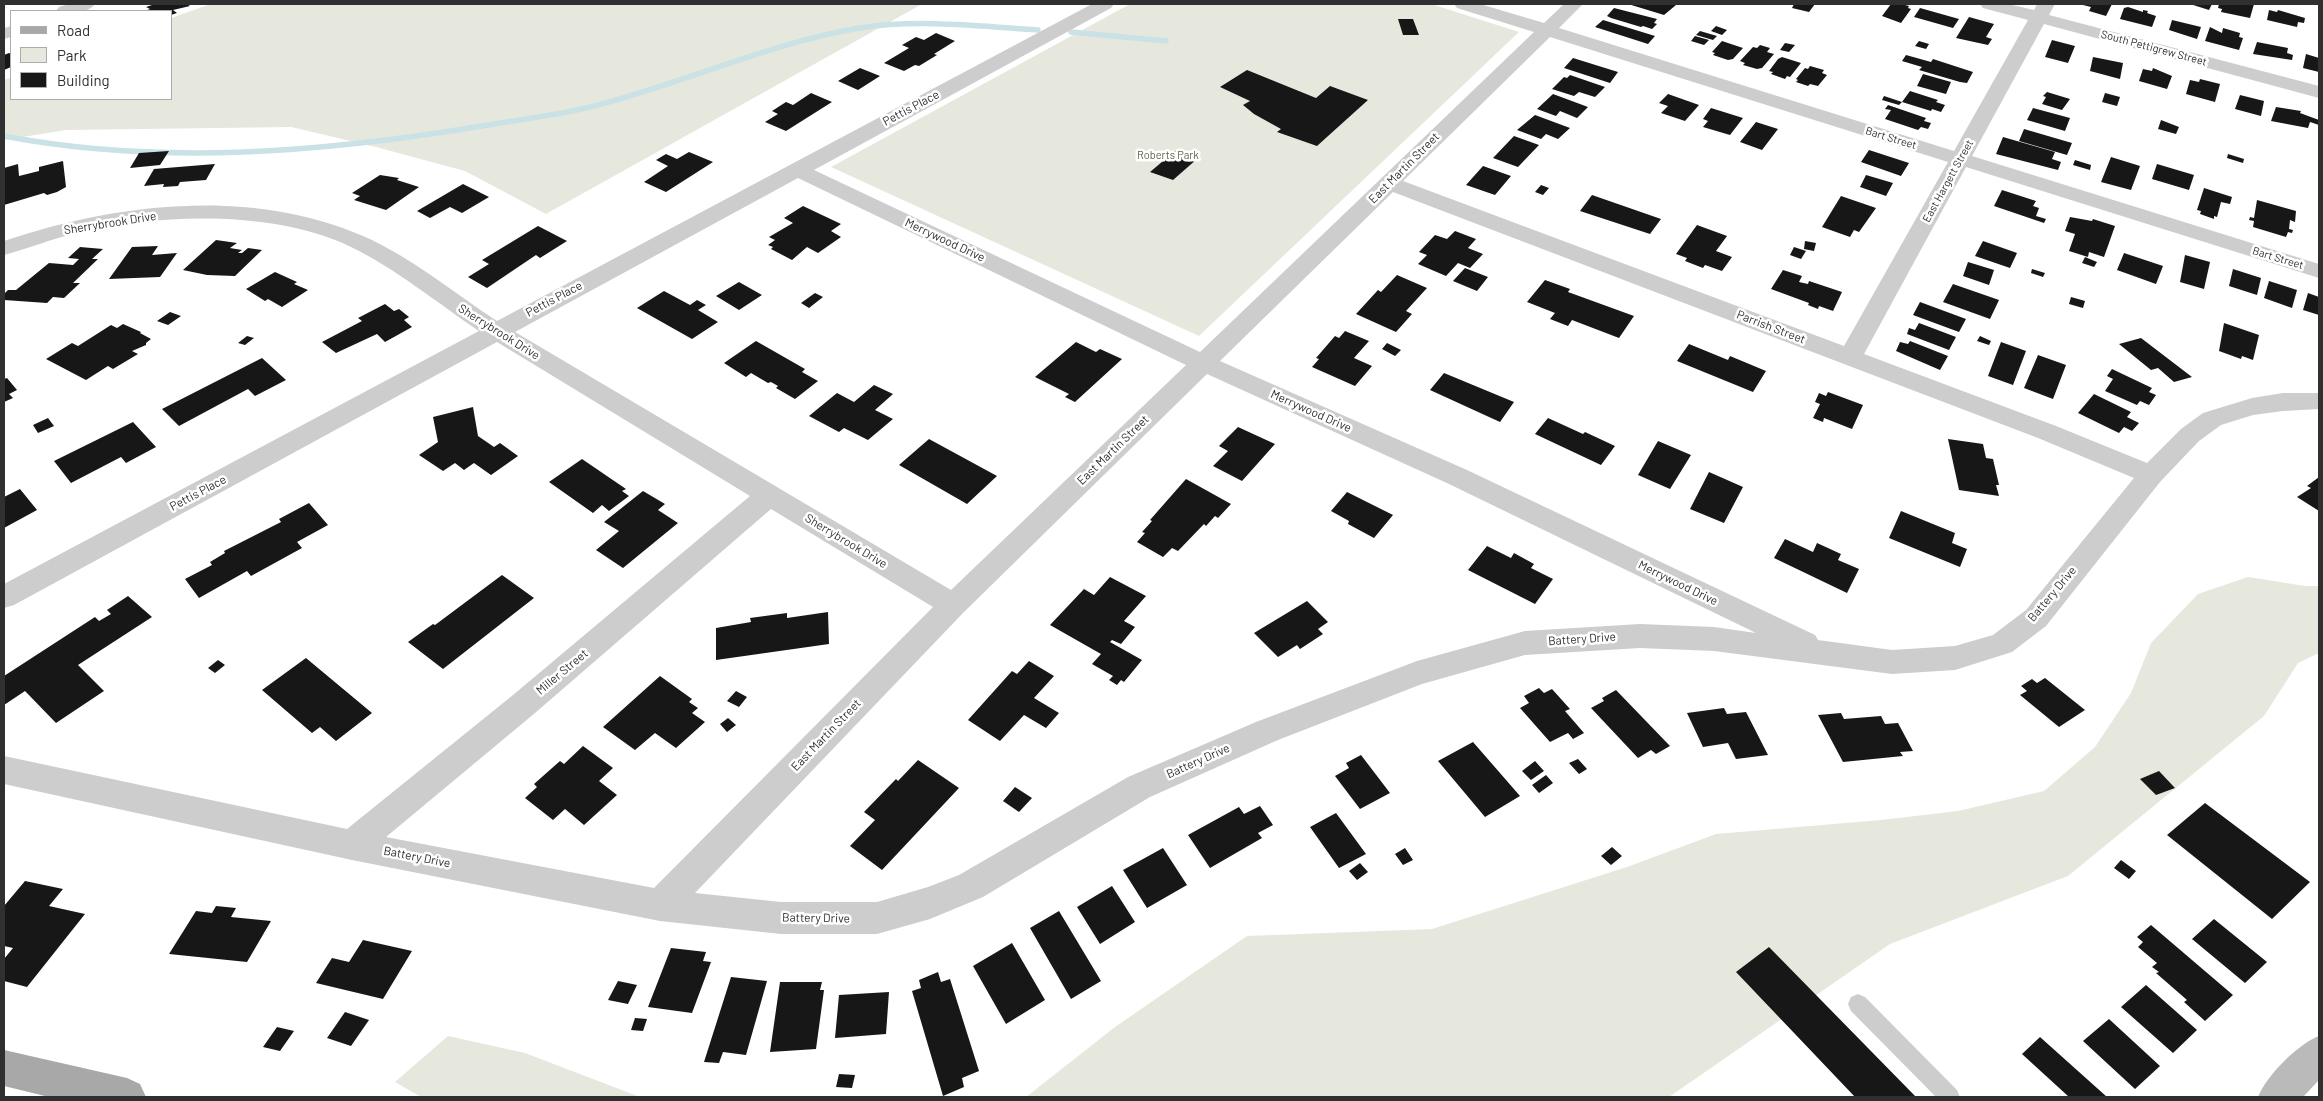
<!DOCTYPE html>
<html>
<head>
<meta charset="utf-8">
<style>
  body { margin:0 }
  #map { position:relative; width:2323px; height:1101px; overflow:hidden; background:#fff; font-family:Barlow,sans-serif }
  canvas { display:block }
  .frame { position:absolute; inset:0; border:5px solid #303030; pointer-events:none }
  .legend { position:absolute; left:10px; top:10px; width:162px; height:90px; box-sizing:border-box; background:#fff; border:1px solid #acacac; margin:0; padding:6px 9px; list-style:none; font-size:15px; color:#303030 }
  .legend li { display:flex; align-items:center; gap:10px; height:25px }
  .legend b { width:25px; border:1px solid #acacac }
</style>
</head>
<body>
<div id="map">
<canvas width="2323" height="1101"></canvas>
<div class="frame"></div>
<ul class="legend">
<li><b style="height:6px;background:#a8a8a8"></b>Road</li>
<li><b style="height:14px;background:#e6e8dd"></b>Park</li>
<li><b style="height:14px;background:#171717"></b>Building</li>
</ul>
</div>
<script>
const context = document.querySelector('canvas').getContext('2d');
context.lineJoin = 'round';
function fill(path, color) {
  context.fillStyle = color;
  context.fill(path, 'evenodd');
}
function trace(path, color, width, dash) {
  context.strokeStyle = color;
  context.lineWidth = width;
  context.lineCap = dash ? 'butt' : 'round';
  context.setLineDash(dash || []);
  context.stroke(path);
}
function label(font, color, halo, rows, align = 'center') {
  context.font = font + ' Barlow,sans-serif';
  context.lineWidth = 5;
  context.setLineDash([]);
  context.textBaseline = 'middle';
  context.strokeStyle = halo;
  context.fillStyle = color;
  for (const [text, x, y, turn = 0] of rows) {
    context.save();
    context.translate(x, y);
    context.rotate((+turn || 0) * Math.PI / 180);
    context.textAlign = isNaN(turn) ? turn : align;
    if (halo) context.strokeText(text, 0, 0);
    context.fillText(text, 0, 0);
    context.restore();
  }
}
const green = new Path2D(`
  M211 4H922L546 214 465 171 376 147 291 127 66 130 4 140V80L11 78V99H171V18Z
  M1130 4H1431L1519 32 1199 336 831 167Z
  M2248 577 2305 586H2319V653L2298 663 2264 716 2068 876 1890 944 1669 1097H1026L1115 1027 1247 936 1432 929 1627 867 1716 834 1881 820 1958 811 2044 791 2095 747 2131 693 2151 643 2198 594Z
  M448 1036 525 1053 640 1097H421L395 1082Z`);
const stream = new Path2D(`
  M1071 32 1166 41
  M4 136C161 166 325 152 482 126 516 120 551 116 586 108 678 86 765 44 859 28 918 19 979 26 1038 30`);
const building = new Path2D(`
  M155 4H187L190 6 173 10 177 13 171 15V11H145L150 9 146 7Z
  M1628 4H1672L1676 5 1664 15Z
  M1794 4H1815L1809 12 1792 8Z
  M1891 4H1901L1909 6 1908 8 1911 9 1901 23 1882 16Z
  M2079 4H2112L2106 16 2089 11 2091 7Z
  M2190 4H2212L2209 10Z
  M2219 4H2254L2250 18 2221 12 2222 9 2218 8Z
  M2128 7 2143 12V10L2148 11 2147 13 2156 16 2152 27 2120 19 2124 8Z
  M1614 8 1657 19 1654 23 1657 24 1652 29 1643 26 1641 27 1611 18 1607 16Z
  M1920 8 1959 19 1953 28 1914 17Z
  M2269 10 2277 12 2278 10 2305 18 2304 23 2298 22 2297 27 2267 20Z
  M1969 17 1994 24 1986 37 1992 39 1988 45 1956 38Z
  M1398 19H1413L1419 35H1403Z
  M1603 20 1655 36 1648 44 1595 27Z
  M2172 20 2201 27 2197 39 2169 30Z
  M1716 26 1727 30 1722 35 1711 31Z
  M2210 27 2222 33 2223 28 2240 33 2239 37 2243 38 2239 50 2205 41Z
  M1700 31 1717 36 1713 40 1696 35Z
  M936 33 955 41 934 54 937 55 919 66 915 65 904 71 884 63 909 48 902 45 916 37 924 40Z
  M1695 36 1709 40 1704 45 1691 41Z
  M2052 40 2075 46 2068 63 2045 57Z
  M1722 41 1743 48 1733 59 1728 60 1713 55 1715 53 1712 52Z
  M1919 41 1929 44 1926 49 1915 46Z
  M2257 42 2288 48 2287 53 2293 55 2292 60 2253 54Z
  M1785 43 1795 45 1789 52 1780 50Z
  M1760 45 1770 48 1767 52 1774 54 1762 68 1757 69 1743 65 1745 63 1740 61 1753 47 1757 48Z
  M9 53 11 54V67L4 70V55Z
  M2306 54 2319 58V72L2303 68Z
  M1906 55 1931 62 1933 59 1973 72 1967 83 1960 82 1919 70 1922 67 1902 61Z
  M1782 57 1801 63 1790 77 1787 76 1785 79 1771 74 1773 72 1769 71 1778 59Z
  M2093 57 2123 63 2120 79 2090 71Z
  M1573 58 1618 72 1610 83 1564 68Z
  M1810 66 1824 70 1822 73 1827 75 1818 86 1810 84 1808 86 1796 82 1798 80 1796 79 1805 68 1808 69Z
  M860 68 880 76 858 90 838 81Z
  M2153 68 2172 76 2167 89 2139 81 2143 69 2152 71Z
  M1247 70 1316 98 1330 86 1368 100 1317 146 1277 132 1281 129 1254 114 1243 105 1250 101 1220 87Z
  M1923 74 1951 82 1946 94 1917 86Z
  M1570 75 1605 87 1595 97 1579 92 1574 96 1552 89 1564 77 1567 78Z
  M2200 79 2220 84 2215 102 2186 94 2190 80 2199 82Z
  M1910 91 1938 100 1936 102 1945 105 1941 112 1932 109 1931 111 1902 102Z
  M2047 92 2070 99 2062 110 2042 104 2046 97 2043 96Z
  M811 93 832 102 786 131 765 122 778 114 772 111 786 102 793 105Z
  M2105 93 2120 97 2117 106 2102 102Z
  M1553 94 1588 107 1577 118 1560 111 1556 116 1537 109Z
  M1668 94 1699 105 1685 121 1661 113 1668 106 1659 103Z
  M2240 95 2264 101 2261 116 2235 109Z
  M1884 96 1902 102 1899 105 1882 100Z
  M1888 105 1926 118 1924 121 1931 123 1928 129 1921 127 1918 130 1885 119 1891 110 1885 109Z
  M2276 107 2301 111 2300 113 2319 120V125L2310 122 2308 128 2271 121Z
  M1711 108 1743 118 1730 135 1703 127 1708 121 1703 119Z
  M2033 108 2070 118 2065 131 2027 120Z
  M1535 115 1570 128 1558 139 1546 134 1541 139 1517 130Z
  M2161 120 2179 127 2176 134 2158 129Z
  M1756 122 1778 129 1762 150 1740 142Z
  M2024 129 2072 143 2067 155 2019 141Z
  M1514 136 1539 145 1518 167 1493 158Z
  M2003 137 2055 152 2052 159 2061 162 2058 170 1996 154Z
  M1869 150 1909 163 1901 176 1861 162Z
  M169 151 160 165 130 168 139 153Z
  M1175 151 1197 159 1173 180 1150 172Z
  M689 152 713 162 666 192 644 182 668 166 656 160 666 154 677 159Z
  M2228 154 2244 159 2243 163 2227 158Z
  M2111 157 2140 166 2131 190 2101 182Z
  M2075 160 2091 165 2090 170 2073 165Z
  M63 161 66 187 57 192 47 195 44 193 4 205V168L18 164 19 176 39 171V167Z
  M215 164 206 180 180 182 178 186 163 187 164 184 144 186 154 169Z
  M2157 164 2194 175 2189 190 2152 179Z
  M1483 166 1511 176 1495 195 1466 185Z
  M380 175 399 178 397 180 419 187 386 210 354 200 360 196 352 193Z
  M1866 175 1893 183 1886 196 1860 187Z
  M463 184 489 197 462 213 450 207 430 218 417 211Z
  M1541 185 1549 188 1543 195 1535 192Z
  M2204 188 2232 197 2230 204 2221 202 2217 217 2214 216V219L2200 214 2201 211 2197 210Z
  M2002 190 2036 201 2033 206 2039 208 2036 216 2046 219 2044 223 1994 206Z
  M1592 195 1661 219 1650 234 1580 211Z
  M1841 196 1876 208 1859 232 1854 230 1850 237 1822 227Z
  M2257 200 2296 211 2295 222 2290 220 2289 229 2293 230 2292 233 2288 232 2286 237 2253 227 2254 221 2249 220 2250 217 2254 218Z
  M803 206 841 224 831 231 841 237 818 253 807 247 792 260 771 249 773 247 768 245 775 240 769 237 793 223 784 218Z
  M2070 217 2092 221 2093 219 2115 226 2104 257 2089 252 2088 257 2069 251 2075 234 2065 231Z
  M1697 225 1727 236 1716 251 1732 257 1722 271 1705 265 1703 268 1685 261 1687 258 1676 254Z
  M538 226 567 241 540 258 536 255 487 288 468 277 489 264 482 260Z
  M1455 231 1476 239 1468 248 1483 254 1470 268 1458 263 1446 276 1418 264 1427 255 1419 252 1435 235 1447 239Z
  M216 240 237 243 230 248 242 250 238 253H242L248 248 262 250 235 276 207 275 183 270Z
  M1805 241 1816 243 1814 251 1804 249Z
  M1983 241 2017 253 2010 268 1975 256Z
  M158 246 152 255 177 253 160 277 109 279 132 247Z
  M80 247 103 249 92 259H98L73 283H80L64 298 53 297 47 303 4 300V294L8 290H16L49 263 73 265 79 259 68 258Z
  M1794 247 1806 251 1801 259 1790 255Z
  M2124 253 2163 266 2156 284 2117 270Z
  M2185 255 2210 262 2204 289 2180 282Z
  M2085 257 2097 262 2094 267 2082 263Z
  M1968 262 1994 270 1989 285 1963 276Z
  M1465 268 1488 277 1477 291 1453 281Z
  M2032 269 2045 273 2043 277 2031 273Z
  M2233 269 2261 278 2257 295 2229 286Z
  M1783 270 1802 276 1799 282 1808 284 1809 281 1842 292 1833 311 1819 306 1818 309 1808 305 1809 303 1771 289Z
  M275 272 297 282 294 284 308 290 282 307 268 299 265 301 246 289Z
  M1397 275 1427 288 1406 311 1412 314 1396 332 1356 314 1378 290 1381 292Z
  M1545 280 1570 289 1568 292 1634 316 1619 338 1572 320 1568 326 1550 319 1555 313 1527 302Z
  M2269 281 2297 290 2292 308 2264 298Z
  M739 282 762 295 739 310 716 296Z
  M1953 284 1999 300 1990 319 1943 302Z
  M664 291 690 305 697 300 706 305 698 310 718 322 692 339 637 308Z
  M815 293 823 297 809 308 801 303Z
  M2308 293 2319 297V315L2303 310Z
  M2071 297 2085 301 2083 308 2069 304Z
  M1920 302 1966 319 1959 332 1913 315Z
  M385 304 394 311 399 309 409 317 404 320 412 327 385 342 377 334 336 353 322 342 362 321 358 318Z
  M170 312 181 316 168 325 157 321Z
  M1919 323 1956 337 1949 350 1907 334 1909 328 1915 330Z
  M2224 323 2259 335 2253 360 2242 356 2241 359 2219 351Z
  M123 324 141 332 140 333 151 339 146 343V345L132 351 138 354 113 369 108 366 86 380 46 359 72 343 78 346 111 325 117 328Z
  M1345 331 1369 341 1354 358 1372 366 1355 386 1312 367 1319 359 1316 358 1335 336 1339 338Z
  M247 336 254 338 245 345 238 343Z
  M1980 336 1991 341 1989 345 1977 341Z
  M2141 338 2192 377 2174 382 2158 368 2151 370 2119 344Z
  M756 341 805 369 802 372 818 381 795 399 776 388 778 386 771 382 768 383 751 373 746 377 724 363Z
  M1910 341 1948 356 1940 370 1896 351 1900 342 1908 344Z
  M1076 342 1096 352 1100 349 1122 359 1075 402 1065 397 1069 394 1035 377Z
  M2001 342 2026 351 2013 385 1988 376Z
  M1387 343 1401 350 1395 356 1382 349Z
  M1689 344 1728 360 1730 356 1766 371 1753 392 1677 361Z
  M2038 355 2066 365 2053 399 2024 388Z
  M262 358 286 380 255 396 248 389 179 426 162 409Z
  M2112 369 2152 388 2149 392 2156 395 2149 405 2140 401 2137 405 2105 391 2113 379 2107 376Z
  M1444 373 1514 402 1500 422 1430 390Z
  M7 378 17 390 9 394 13 398 4 402V379Z
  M874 385 893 394 875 410 893 419 868 440 844 428 839 432 809 416 837 393 854 402Z
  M1828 392 1863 405 1852 429 1824 418 1823 422 1813 418 1820 404 1815 402 1819 393 1826 396Z
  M2094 394 2131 412 2127 417 2139 423 2132 431 2124 427 2119 433 2078 413Z
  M473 407 478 436 494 447 500 443 518 456 491 475 474 463 464 470 455 463 443 471 419 455 438 442 433 417Z
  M48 418 54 426 38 433 33 425Z
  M1548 418 1583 434 1585 432 1615 446 1601 465 1535 434Z
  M133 422 156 447 126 463 121 457 71 483 54 461Z
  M1238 427 1275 444 1242 481 1213 466 1228 451 1219 446Z
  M929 439 997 476 967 504 899 465Z
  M1948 439 1983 444 1986 458 1993 459 1999 485H1996L1999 496 1959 490Z
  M1658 441 1691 455 1670 489 1638 475Z
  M582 459 626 489 622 491 629 496 609 511 602 505 593 513 549 482Z
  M1709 472 1743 487 1724 523 1690 509Z
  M2319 477V511L2297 497 2311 488 2307 486Z
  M1186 479 1231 504 1218 518 1215 516 1206 526 1204 524 1178 551 1172 548 1163 557 1137 542 1145 533 1142 532 1152 521 1150 520Z
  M20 489 37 510 4 528V497Z
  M643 491 665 504 658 510 678 523 623 568 596 550 619 531 604 522Z
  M1347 492 1393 515 1374 538 1348 524 1349 521 1331 511Z
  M309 503 328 525 297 542 302 548 251 576 247 571 199 598 185 579 212 565 210 562 225 553 224 551 281 522 279 519Z
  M1901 511 1955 533 1952 543 1967 549 1960 567 1889 538Z
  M1785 539 1813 552 1817 543 1841 554 1838 560 1859 569 1847 593 1774 558Z
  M1487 546 1511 558 1514 553 1534 564 1531 568 1553 579 1535 604 1468 570Z
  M502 575 534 598 443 669 408 642 433 624 435 625Z
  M1110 577 1146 596 1124 621 1135 627 1121 644 1112 640 1110 642 1142 660 1124 682 1121 680 1117 685 1109 680 1113 676 1092 664 1101 654 1050 625 1084 589 1094 595Z
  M128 596 152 617 78 665 104 691 56 723 25 691 4 705V676L95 617 99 621 111 614 107 610Z
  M1307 601 1328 622 1318 629 1323 634 1300 649 1297 645 1278 657 1254 633Z
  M828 612 829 644 716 660V628L751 622 750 618 787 613V618Z
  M306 658 372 713 336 741 320 727 312 733 262 690Z
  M218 660 225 665 215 673 208 668Z
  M1029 661 1054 676 1034 698 1059 713 1046 728 1024 715 1000 741 968 720 1012 671 1017 674Z
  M660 676 692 699 689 702 698 708 692 713 705 722 676 748 655 733 635 750 603 727Z
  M2045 678 2085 710 2059 727 2020 695 2027 691 2021 686 2032 679 2037 683Z
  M1539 688 1544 693 1552 689 1570 709 1565 711 1584 733 1573 739 1568 733 1550 742 1520 708 1529 703 1524 696Z
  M1616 690 1670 746 1656 754 1651 750 1638 758 1591 708 1604 701 1602 698Z
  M736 691 747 697 739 707 727 701Z
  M1724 708 1727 714 1746 712 1768 755 1736 759 1728 743 1703 747 1687 713Z
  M1841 713 1844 719 1881 716 1885 724 1898 723 1913 751 1900 752 1903 756 1843 762 1818 715Z
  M728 718 736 725 727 732 720 724Z
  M1473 742 1520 796 1485 817 1438 761Z
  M583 746 613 768 599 781 617 795 584 825 565 809 553 820 525 798 537 787 534 784 560 761 564 764Z
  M1361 755 1390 793 1360 809 1335 776 1349 768 1346 763Z
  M1578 759 1587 769 1579 774 1569 763Z
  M918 760 959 788 882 870 850 846 875 820 864 812 896 779 898 781Z
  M1535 761 1544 771 1531 780 1522 771Z
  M2159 771 2175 788 2156 795 2140 779Z
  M1546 775 1553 783 1539 793 1532 785Z
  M1015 787 1032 798 1019 812 1003 801Z
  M2205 803 2310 882 2272 919 2167 835Z
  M1260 806 1273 825 1258 833 1262 838 1210 868 1188 835 1239 807 1244 814Z
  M1336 813 1366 854 1339 868 1310 827Z
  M1612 847 1622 856 1611 865 1601 856Z
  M1163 848 1187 885 1147 908 1123 870Z
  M1405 848 1413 860 1403 865 1395 854Z
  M2121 860 2136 871 2129 879 2114 868Z
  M1360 863 1368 872 1357 880 1349 871Z
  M25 881 63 889 49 906 85 914 27 987 4 981V959L13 948 4 946V906Z
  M1112 886 1135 922 1100 944 1077 907Z
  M216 906 236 908 231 917 271 921 247 962 169 954 196 911 212 913Z
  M1059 911 1101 981 1071 999 1030 928Z
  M2214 919 2267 962 2245 983 2192 939Z
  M2151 925 2233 995 2205 1021 2184 1002 2187 1000 2156 973 2159 972 2152 967 2157 963 2138 947 2143 942 2137 937Z
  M363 940 412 951 383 999 316 983 332 958 349 962Z
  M1012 943 1045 1000 1006 1024 973 966Z
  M1769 947 1916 1097H1855L1736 972Z
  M671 948 706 952 703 961 711 962 692 1013 648 1007Z
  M938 972 941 982 950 979 979 1071 962 1078 964 1087 943 1096 912 991 921 988 919 980Z
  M731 977 767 981 746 1055 723 1052 719 1063 704 1062Z
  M618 981 637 985 628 1004 608 1000Z
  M780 982H822L820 990H824L816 1049 770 1052Z
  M2146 985 2197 1030 2173 1053 2121 1007Z
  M889 992 886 1034 835 1038 839 995Z
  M345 1012 369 1020 351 1046 327 1038Z
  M635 1018 647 1019 643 1031 631 1030Z
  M2109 1019 2160 1066 2135 1089 2083 1041Z
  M277 1027 294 1031 280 1051 263 1047Z
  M2040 1037 2107 1097H2069L2022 1054Z
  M839 1074 855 1075 852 1088 836 1087Z`);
const lane = new Path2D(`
  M1858 994 1865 997 1957 1090 1960 1097H1936L1851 1011 1848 1004 1851 997Z`);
const street = new Path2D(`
  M69 4H95C87 15 67 12 56 11L59 7Z
  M1092 4H1114L1111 8 814 170 1200 352 1534 32 1457 8 1454 4H1480L1544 23 1564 4H1583L1559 28 1954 151 2028 20 1983 8 1980 4H2008L2034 10 2037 4H2055L2049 15 2319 86V98L2044 24 1972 156 2319 264V278L1966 167 1864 354 2056 426 2147 463 2181 429 2203 413 2252 398 2283 393H2319V409L2283 411 2253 415 2221 425 2199 441 2160 482 2046 626 2012 652 1955 670 1892 674 1714 651 1640 648 1525 655 1422 684 1278 740 1150 797 983 897 930 919 877 934H781L660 921 352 860 4 784V756L347 829 513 695 750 496 497 342 14 605 4 608V584L479 331C436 302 395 268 349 246 271 210 163 214 80 232 54 238 30 248 4 255V241C116 203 251 187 363 236 411 257 453 292 497 321ZM1550 37 1948 162 1844 346 1403 181ZM798 178 1186 365 951 590 515 332ZM1393 192 2038 438 2134 478 2026 610 1993 635 1955 646 1892 650 1818 640 1815 635 1467 470 1220 361ZM1207 374 1449 484 1756 633 1714 627 1640 624 1525 631 1417 661 1256 722 1128 777 959 875 928 887 877 902H781L695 893 963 613ZM771 509 933 607 654 888 386 837 535 713Z
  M11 26V37L4 39V28Z`);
const secondary = new Path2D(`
  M2319 1036V1080L2303 1097H2258C2266 1076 2298 1044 2319 1036Z`);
const primary = new Path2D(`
  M4 1050 127 1078 140 1084 146 1097H49L4 1086Z`);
const farStreetnames = [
  ["South Pettigrew Street",2154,48,15],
  ["Bart Street",1891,138,17],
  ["East Hargett Street",1948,181,-61],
  ["Bart Street",2278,258,17]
];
const farParknames = [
  ["Roberts Park",1168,155]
];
const streetNames = [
  ["Pettis Place",911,108,-28],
  ["East Martin Street",1404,168,-45],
  ["Sherrybrook Drive",110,223,-9],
  ["Merrywood Drive",945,240,25],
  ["Pettis Place",554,299,-28],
  ["Parrish Street",1771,327,21],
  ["Sherrybrook Drive",499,332,32],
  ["Merrywood Drive",1311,411,24],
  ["East Martin Street",1113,450,-44],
  ["Pettis Place",198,493,-28],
  ["Sherrybrook Drive",846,541,31],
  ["Merrywood Drive",1678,583,26],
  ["Battery Drive",2052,594,-50],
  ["Battery Drive",1582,639,-4],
  ["Miller Street",562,672,-40],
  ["East Martin Street",826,735,-46],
  ["Battery Drive",1198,761,-24],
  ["Battery Drive",417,857,11],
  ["Battery Drive",816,918,1]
];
fill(green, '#e6e8dd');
trace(stream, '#cae1e5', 5.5);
fill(building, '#171717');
fill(lane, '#cdcdcd');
fill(street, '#cdcdcd');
fill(secondary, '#bababa');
fill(primary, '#a8a8a8');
label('11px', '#303030', '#fff', farStreetnames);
label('11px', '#5d6743', '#fff', farParknames);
label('12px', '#303030', '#fff', streetNames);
</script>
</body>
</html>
